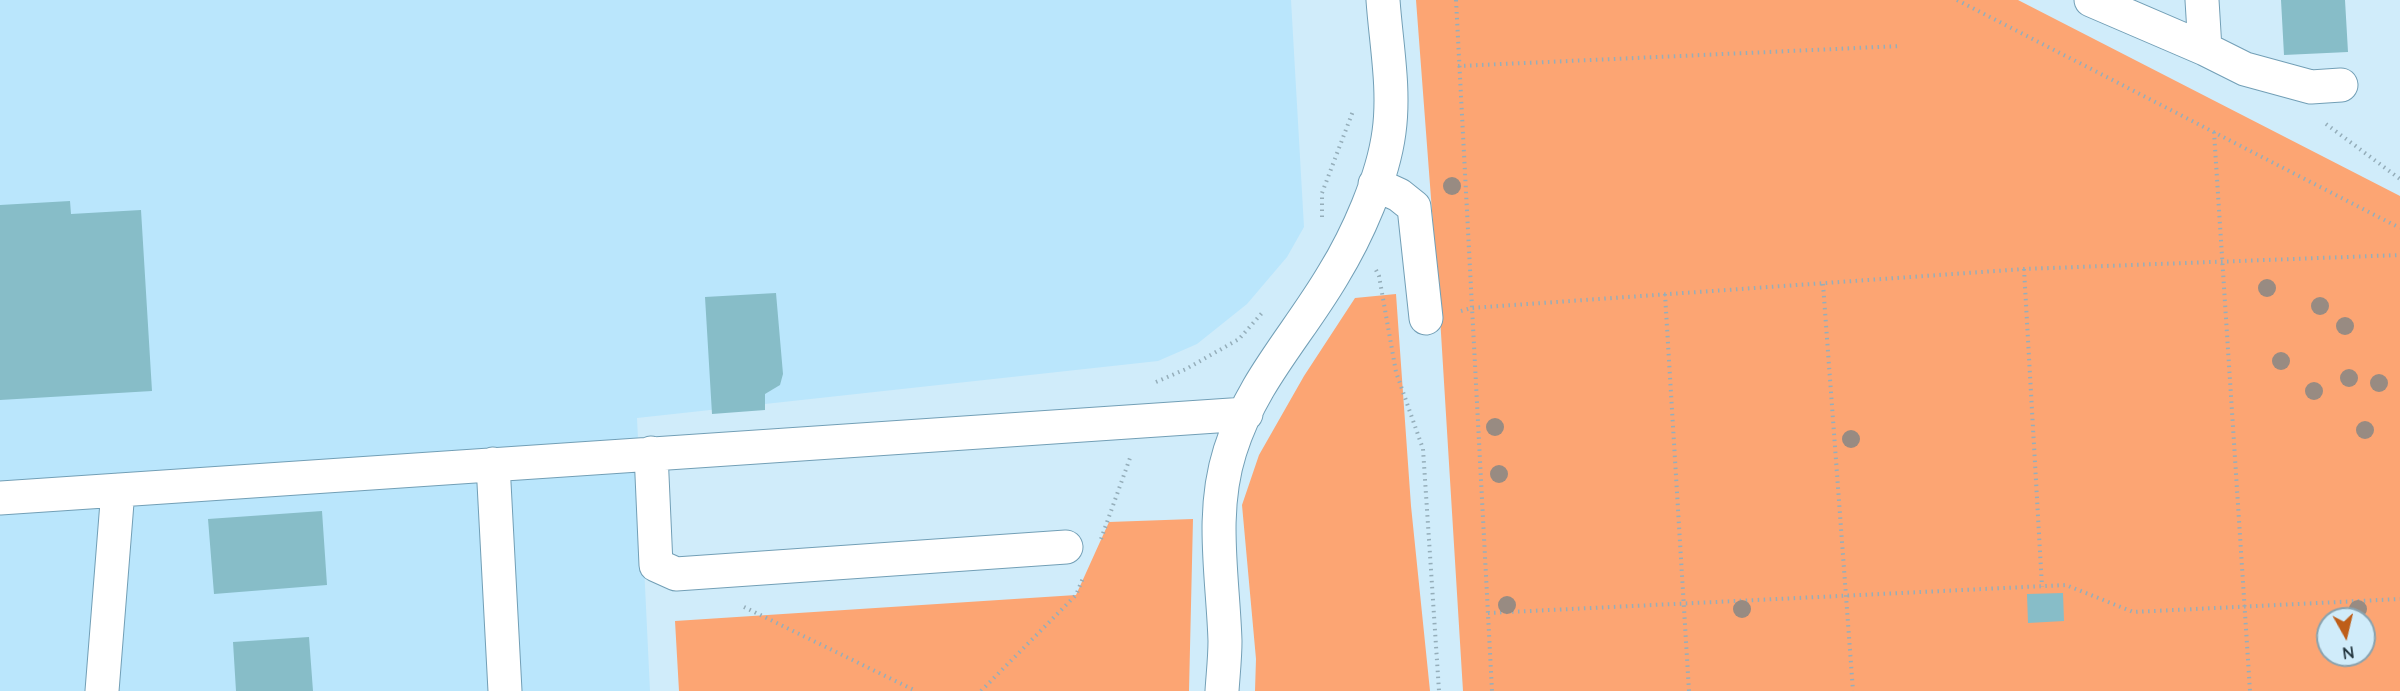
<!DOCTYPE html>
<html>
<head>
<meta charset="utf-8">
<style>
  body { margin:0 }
  #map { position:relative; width:2400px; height:691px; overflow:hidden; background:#d0ecfa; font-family:Quicksand,sans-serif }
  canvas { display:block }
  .north { position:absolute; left:2316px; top:607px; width:60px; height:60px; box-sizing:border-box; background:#d0ecfa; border:2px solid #89a2ae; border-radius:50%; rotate:172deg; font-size:16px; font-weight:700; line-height:24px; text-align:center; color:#1f323b }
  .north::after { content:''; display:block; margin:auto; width:21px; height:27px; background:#be5e19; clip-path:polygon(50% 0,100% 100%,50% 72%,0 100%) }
</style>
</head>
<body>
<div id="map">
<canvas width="2400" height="691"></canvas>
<div class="north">N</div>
</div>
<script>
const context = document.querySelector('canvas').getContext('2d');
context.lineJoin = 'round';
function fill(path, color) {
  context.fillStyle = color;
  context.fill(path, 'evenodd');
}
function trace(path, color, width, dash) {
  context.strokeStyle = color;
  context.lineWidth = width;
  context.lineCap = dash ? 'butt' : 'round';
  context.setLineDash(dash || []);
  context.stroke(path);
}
const built = new Path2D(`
  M0 0H1291L1304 227 1287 257 1247 304 1197 344 1158 361 637 418 650 691H0Z`);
const green = new Path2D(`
  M1416 0H2018L2400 196V691H1463L1440 317ZM2328 619H2364V655H2328Z
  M1396 294 1411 506 1430 691H1255L1256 659 1242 505 1259 455 1304 376 1355 298Z
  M1193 519 1189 691H679L675 621 1076 595 1109 522Z`);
const building = new Path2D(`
  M2281 0H2345L2348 52 2284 55Z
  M70 201 71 214 141 210 152 391 0 400V205Z
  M776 293 783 374 780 385 765 394V410L712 414 705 297Z
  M322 511 327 585 214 594 208 519Z
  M2063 593 2064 621 2028 623 2027 594Z
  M309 637 313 691H236L233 642Z`);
const path = new Path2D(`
  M1456 0 1492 691
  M1957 0 2400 228
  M1458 66 1901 46
  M2326 124 2400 179
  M2214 132 2250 691
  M1322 217V193L1353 111
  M2024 269 2042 587
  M1376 270 1379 276 1396 372 1423 449 1439 691
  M1823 284 1853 691
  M1665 294 1689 691
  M1461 311 1471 308 2024 269 2400 255
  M1156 382 1186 369 1239 339 1262 313
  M1101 539 1130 458
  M744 607 916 691
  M1488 613 2066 585 2133 612 2400 599
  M981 691 1076 595 1083 578`);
const minor = new Path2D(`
  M2091 0 2205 49 2245 69 2311 87 2341 85
  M2202 0 2205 49
  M1375 184 1399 195 1414 207 1426 318
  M651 453 656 565 676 574 1066 547
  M493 464 505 691
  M0 498 1246 414
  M102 691 118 490
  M1222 691C1223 675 1225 658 1225 641 1223 577 1210 514 1230 451 1252 381 1297 336 1333 275 1357 236 1383 178 1389 132 1395 89 1386 43 1383 0`);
const trees = [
  [1452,186],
  [2267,288],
  [2320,306],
  [2345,326],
  [2281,361],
  [2349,378],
  [2379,383],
  [2314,391],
  [1495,427],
  [2365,430],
  [1851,439],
  [1499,474],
  [1507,605],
  [1742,609],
  [2358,609]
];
fill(built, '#bae6fc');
fill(green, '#fca573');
fill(building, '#87bdc8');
trace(minor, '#729fb6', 35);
trace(path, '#95aeba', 4, [1.5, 4.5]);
trace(minor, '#fff', 33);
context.fillStyle = '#988b82';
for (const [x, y] of trees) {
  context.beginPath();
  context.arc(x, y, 9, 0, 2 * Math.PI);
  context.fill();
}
</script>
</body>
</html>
